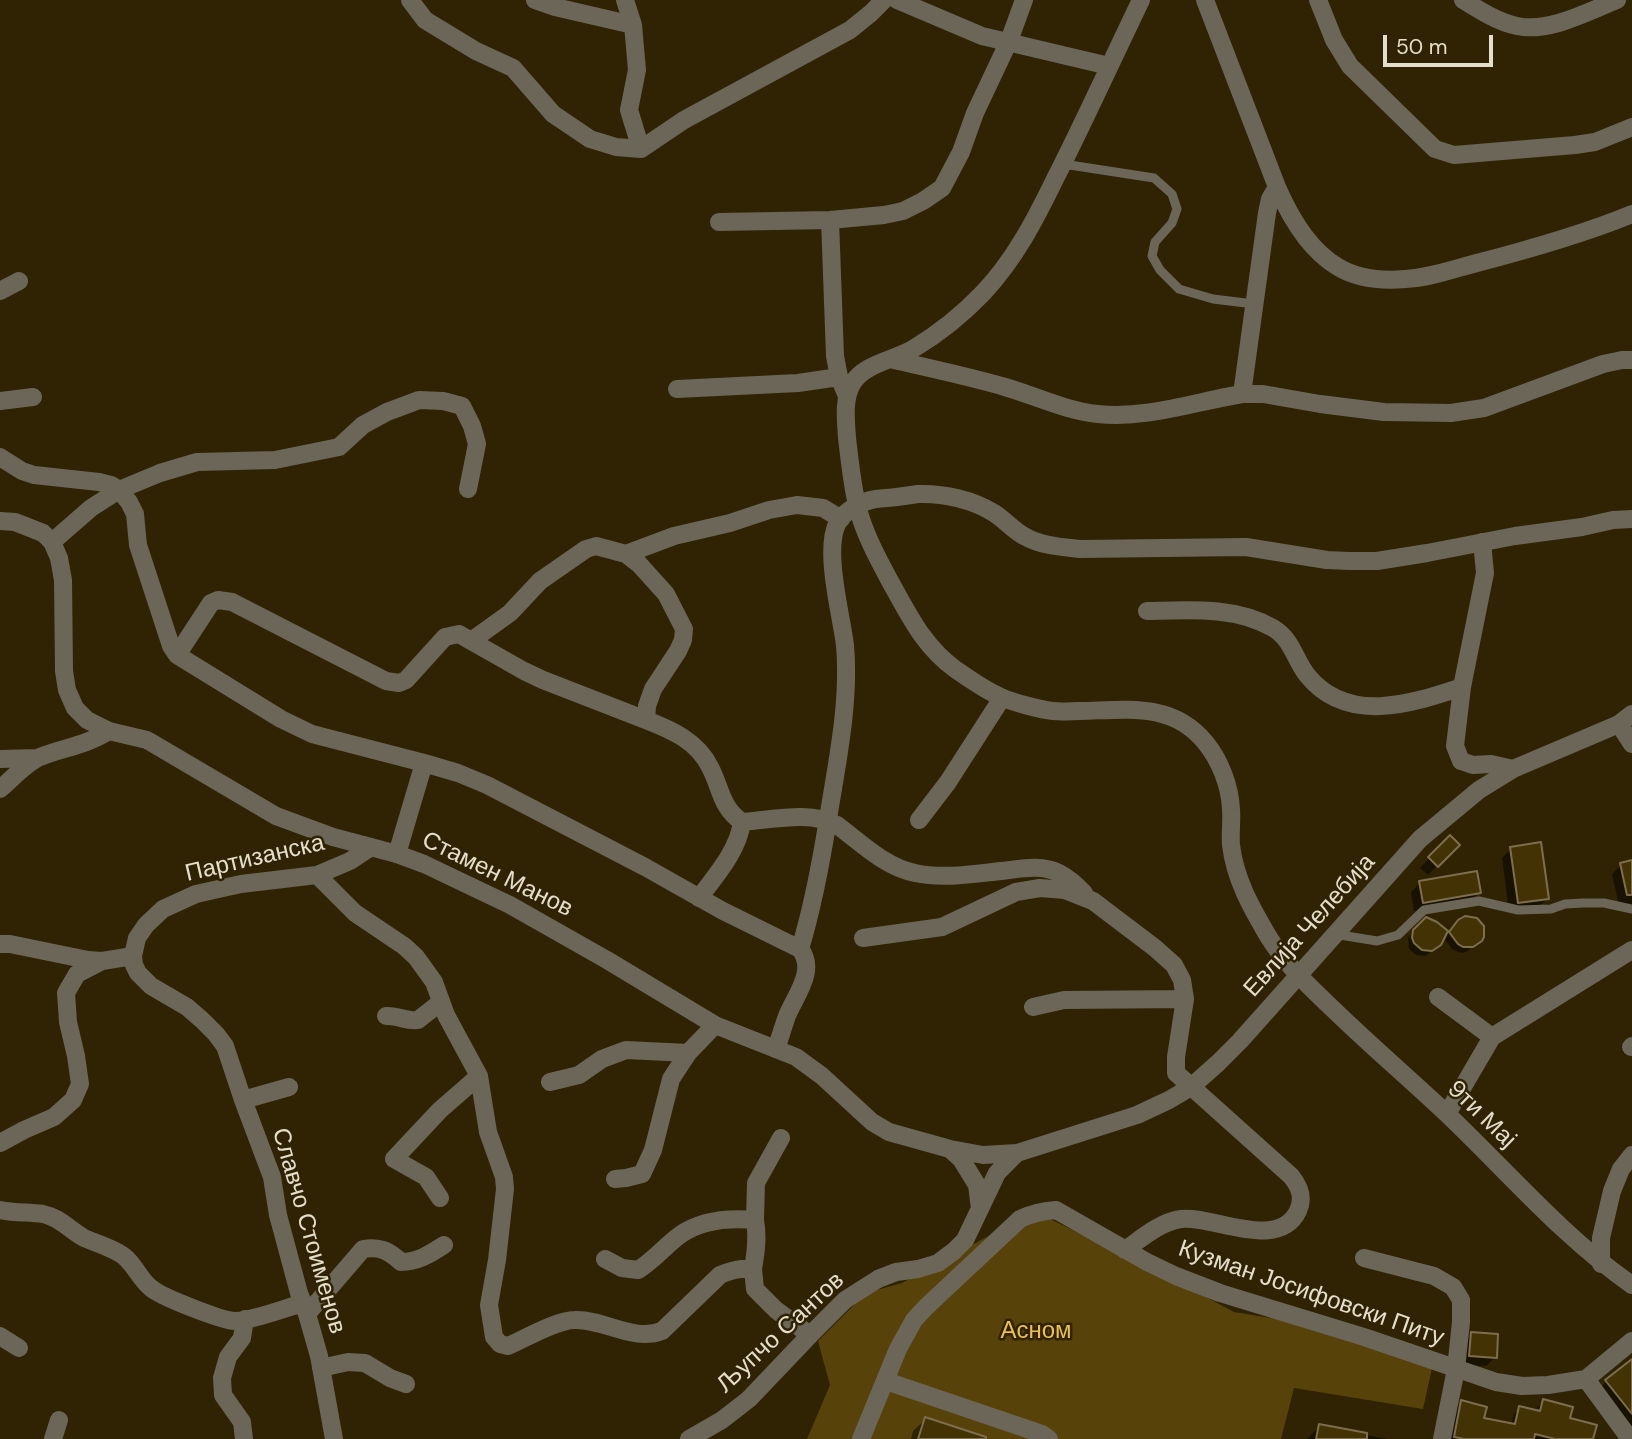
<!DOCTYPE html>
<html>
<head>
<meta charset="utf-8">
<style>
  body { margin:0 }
  #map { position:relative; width:1632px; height:1439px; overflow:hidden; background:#2f2304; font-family:"DM Sans",sans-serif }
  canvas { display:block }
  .scale { position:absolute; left:1383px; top:35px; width:110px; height:32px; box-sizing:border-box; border:4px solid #e6decd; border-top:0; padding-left:9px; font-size:21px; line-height:24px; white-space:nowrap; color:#e6decd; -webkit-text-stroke:5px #2f2304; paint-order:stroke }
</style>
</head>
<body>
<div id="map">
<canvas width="1632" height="1439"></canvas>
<div class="scale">50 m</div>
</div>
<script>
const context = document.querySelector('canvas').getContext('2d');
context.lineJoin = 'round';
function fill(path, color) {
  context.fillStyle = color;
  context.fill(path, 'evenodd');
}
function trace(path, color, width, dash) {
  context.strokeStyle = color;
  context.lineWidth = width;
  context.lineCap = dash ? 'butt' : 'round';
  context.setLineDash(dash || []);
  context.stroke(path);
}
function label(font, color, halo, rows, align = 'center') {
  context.font = font + ' "DM Sans",sans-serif';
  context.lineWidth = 5;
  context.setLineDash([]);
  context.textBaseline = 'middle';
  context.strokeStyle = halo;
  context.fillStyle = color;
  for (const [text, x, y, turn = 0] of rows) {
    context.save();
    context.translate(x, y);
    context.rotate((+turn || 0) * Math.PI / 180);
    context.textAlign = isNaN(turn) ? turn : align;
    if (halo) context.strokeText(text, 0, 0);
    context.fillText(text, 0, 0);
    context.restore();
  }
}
const green = new Path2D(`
  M1044 1216 1174 1280 1234 1312 1307 1324 1432 1368 1423 1409 1294 1388 1281 1439H807L830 1385 818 1341 866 1293 902 1283 1020 1219Z`);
const shadow = new Path2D(`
  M1450 837 1457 845 1428 875 1420 868Z
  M1511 849 1547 899 1538 908 1509 911 1502 858Z
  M1632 862V910H1620L1612 874 1621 865Z
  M1420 883 1479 892 1470 901 1414 911 1411 892Z
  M1427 919 1436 923 1448 934 1453 928 1480 940 1466 952 1461 953 1452 949 1443 937 1433 950 1425 956 1416 955 1409 949 1408 938Z
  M1472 1334 1495 1357 1486 1366 1461 1365 1463 1343Z
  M1632 1370V1428L1601 1387 1606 1382Z
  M1543 1401 1568 1419 1591 1439H1450L1456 1408 1462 1402 1482 1420 1511 1425 1514 1414 1520 1408 1537 1412 1538 1407Z
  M926 1419 988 1439H911L913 1431Z
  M1320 1426 1387 1439H1307Z`);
const building = new Path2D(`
  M1450 835 1460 845 1438 867 1428 857Z
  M1541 842 1549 899 1518 903 1510 847Z
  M1632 860V895H1627L1620 863Z
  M1477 871 1481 893 1423 903 1419 881Z
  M1465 916 1477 918 1484 926V937L1482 941 1473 947H1463L1458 944 1449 932 1458 920Z
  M1426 917 1437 922 1448 931 1441 945 1432 951 1422 950 1414 943 1412 938 1413 930Z
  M1471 1332 1498 1334 1497 1358 1469 1356Z
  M1632 1359V1414L1605 1380Z
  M1543 1399 1573 1407 1570 1418 1597 1425 1593 1439H1555L1535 1434 1534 1439H1464L1454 1437 1461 1400 1487 1407 1484 1418 1515 1424 1519 1406 1540 1411Z
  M925 1417 986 1437V1439H918Z
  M1319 1424 1367 1433V1439H1316Z`);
const service = new Path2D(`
  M1063 164 1154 178 1172 194 1177 209 1172 223 1155 242 1152 256 1160 270 1179 289 1213 299 1254 304
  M1334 934 1377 941 1398 935 1424 910 1479 901 1518 910 1551 909 1565 904 1583 903H1604L1632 909`);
const minor = new Path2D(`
  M410 0 425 20 476 51 513 68 553 114 590 139 616 147 641 149 629 110 637 70 633 25
  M535 0 555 7 633 25 625 0
  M897 0 982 36 1109 66
  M1141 0C1112 60 1085 120 1055 179 1035 220 1015 259 983 293 963 314 938 334 913 349 894 360 863 364 852 384 843 400 846 421 847 438 850 462 852 486 858 509 865 535 878 559 891 583 909 615 924 647 955 669 968 678 986 691 1001 697 1011 702 1042 710 1053 711 1062 712 1072 711 1080 711 1127 710 1172 702 1205 742 1220 760 1230 786 1231 809 1232 821 1230 833 1231 845 1235 879 1251 907 1268 936 1285 964 1310 987 1334 1010 1371 1046 1410 1079 1447 1114 1508 1172 1563 1237 1632 1285
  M1205 0 1277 187C1290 217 1309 250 1338 267 1358 279 1383 281 1405 279 1428 278 1451 270 1473 264 1527 250 1581 235 1632 214
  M1318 0 1334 40 1350 66 1435 149 1454 155 1575 145 1595 142 1632 127
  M1463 0C1479 10 1498 22 1517 26 1549 33 1587 12 1617 0
  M641 149 684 120 850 30 871 13 884 0
  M830 220 835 356 839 377 847 396
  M719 222 830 220 884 215 903 211 923 201 942 188 961 152 975 113 1009 41 1024 0
  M0 291 19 281
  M890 359C928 368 967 376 1005 387 1036 396 1066 411 1098 414 1147 419 1194 402 1242 394L1267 213 1270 199 1277 187
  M677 389 798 383 839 377
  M1242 394H1263L1320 404 1384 412 1451 413 1484 408 1603 364 1622 360H1632
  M0 401 33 397
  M0 457 22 471 34 475 99 482 111 485 119 490 129 502 135 514 138 545 171 646 177 655 281 719 312 734 424 763 458 773 487 785 645 867 723 911 800 949C817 970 795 996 787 1016 783 1027 780 1038 776 1049
  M52 542 91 508 119 490 160 473 197 462 275 460 339 447 363 425 387 412 419 400 443 401 462 406 472 426 477 444 468 489
  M1482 542 1485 573 1462 687 1455 746 1461 761 1473 765 1491 764 1513 769
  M626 554 674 536 730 523 769 510 797 505 823 508 841 519
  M1147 611C1189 610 1235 606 1273 628 1292 639 1295 660 1307 675 1347 725 1411 704 1462 687
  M471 641 524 671 543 680 646 720
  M177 655 211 603 218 600 232 602 386 681 399 683 406 680 445 637 459 634 471 641 510 613 540 581 586 549 596 546 626 554 639 564 666 594 684 629 683 640 678 651 653 689 647 706 646 720C672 730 697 741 710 767 721 788 721 808 742 822
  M1619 724 1632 744
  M0 759 37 758
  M0 789C12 779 26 763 40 757 63 748 87 745 109 731
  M919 820 948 782 1002 698
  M397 854 424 763
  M317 875 355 913 404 946 416 957 434 982 446 1015 479 1076 488 1132 504 1177 505 1189 497 1260 489 1305 494 1337 500 1344 508 1346C526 1338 557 1320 575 1320 604 1319 633 1342 662 1331L720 1275C732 1270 740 1268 753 1269L755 1289 776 1310 810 1335
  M699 898C716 875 738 851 742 822 773 820 809 810 837 825 861 843 885 867 915 873 943 879 973 874 1001 871 1020 869 1041 864 1059 873 1069 878 1076 885 1084 893
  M863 938 942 927 1016 892 1040 888 1065 890 1093 901 1155 948 1174 965 1182 980 1185 999 1176 1057V1073L1291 1176C1300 1187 1304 1198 1298 1211 1278 1252 1213 1215 1181 1219 1160 1222 1142 1238 1125 1250
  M0 944H10L88 960 102 961
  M800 949C813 906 821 863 828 819 837 762 850 703 845 645 841 614 824 551 837 524 844 511 861 501 876 499 883 498 890 498 897 497 904 496 911 495 918 494 944 493 973 500 994 513 1005 520 1013 530 1024 536 1041 546 1062 547 1080 549L1246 547 1327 560 1349 561H1377L1427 553 1515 536 1582 527 1613 520 1632 519
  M1438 997 1492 1037
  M1033 1007 1064 1000 1185 999
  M386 1016C398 1015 407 1022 418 1020L441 1002
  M1631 1047 1632 1046
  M550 1082 579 1075 602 1059 626 1050 688 1053
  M243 1100 289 1087
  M1447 1114 1492 1037 1632 950
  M0 1143 24 1130 54 1117 73 1100 80 1084 76 1056 68 1022 66 993 77 974 102 961 133 956
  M615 1179 626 1178 642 1174 653 1150 671 1079 688 1053 715 1025
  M440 1198 426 1177 394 1159 440 1110 479 1076
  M0 1210C14 1213 29 1212 43 1214 59 1217 70 1230 84 1238 96 1243 108 1247 119 1253 133 1260 139 1279 151 1288 161 1297 223 1321 235 1321 252 1321 286 1308 303 1303
  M755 1220 756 1183 781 1138
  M1364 1258 1434 1276 1453 1287 1461 1300V1322L1456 1369 1442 1439
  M605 1259 622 1268 638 1270C654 1260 665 1246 680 1235 701 1220 731 1218 755 1220 758 1237 756 1252 753 1269
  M1601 1264V1238L1612 1191 1621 1169 1632 1155
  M307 1314 363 1249C380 1246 389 1251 401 1262 418 1262 430 1254 444 1245
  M0 1336 19 1348
  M321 1368 348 1362 365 1363 390 1378 406 1384
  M1586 1379 1630 1439
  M886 1381 1042 1434 1049 1439
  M53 1439 59 1420
  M244 1439 242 1422 223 1395 222 1378 228 1357 242 1338 245 1319
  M334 1439 319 1356 307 1314 299 1293 278 1215 272 1177 243 1100 225 1046 216 1034 202 1020 187 1007 151 986 138 973 134 965 133 956 137 938 146 925 163 909 196 894 241 884 317 875 350 861 371 847
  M861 1439 898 1349 914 1320 926 1307 1020 1219C1032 1213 1043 1211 1056 1210L1147 1262 1176 1276 1220 1293 1364 1337 1496 1382 1522 1386 1548 1385 1586 1379 1632 1341`);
const tertiary = new Path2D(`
  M0 521 15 522 43 533 52 542 59 558 63 580 64 671 67 690 75 708 87 720 109 731 147 740 276 816 333 837 397 854 424 864 510 905 607 960 715 1025 796 1057 822 1076 872 1122 889 1132 950 1149 983 1155 1017 1153 1137 1115 1169 1100 1191 1087 1218 1063 1240 1041 1420 839 1479 790 1513 769 1619 724 1632 714
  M950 1149 961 1159 977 1185 980 1209
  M689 1439 722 1420 749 1399 810 1335 845 1300 878 1279 896 1272 918 1269 938 1263 954 1251 965 1240 997 1173 1017 1153`);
const streetNames = [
  ["Партизанска",255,859,-13],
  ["Стамен Манов",497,875,26],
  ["Евлија Челебија",1310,926,-48],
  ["9ти Мај",1481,1115,44],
  ["Славчо Стоименов",308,1231,74],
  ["Кузман Јосифовски Питу",1311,1294,19],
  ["Љупчо Сантов",781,1333,-43]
];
const parkNames = [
  ["Асном",1036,1332]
];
fill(green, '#57430a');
fill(shadow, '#0007');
fill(building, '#433204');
trace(building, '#7c6e4e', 2);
trace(service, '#6c6658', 9);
trace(minor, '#6c6658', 18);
trace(tertiary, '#6c6658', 18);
label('24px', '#e6decd', '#2f2304', streetNames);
label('24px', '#ecbf50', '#2f2304', parkNames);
</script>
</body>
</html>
